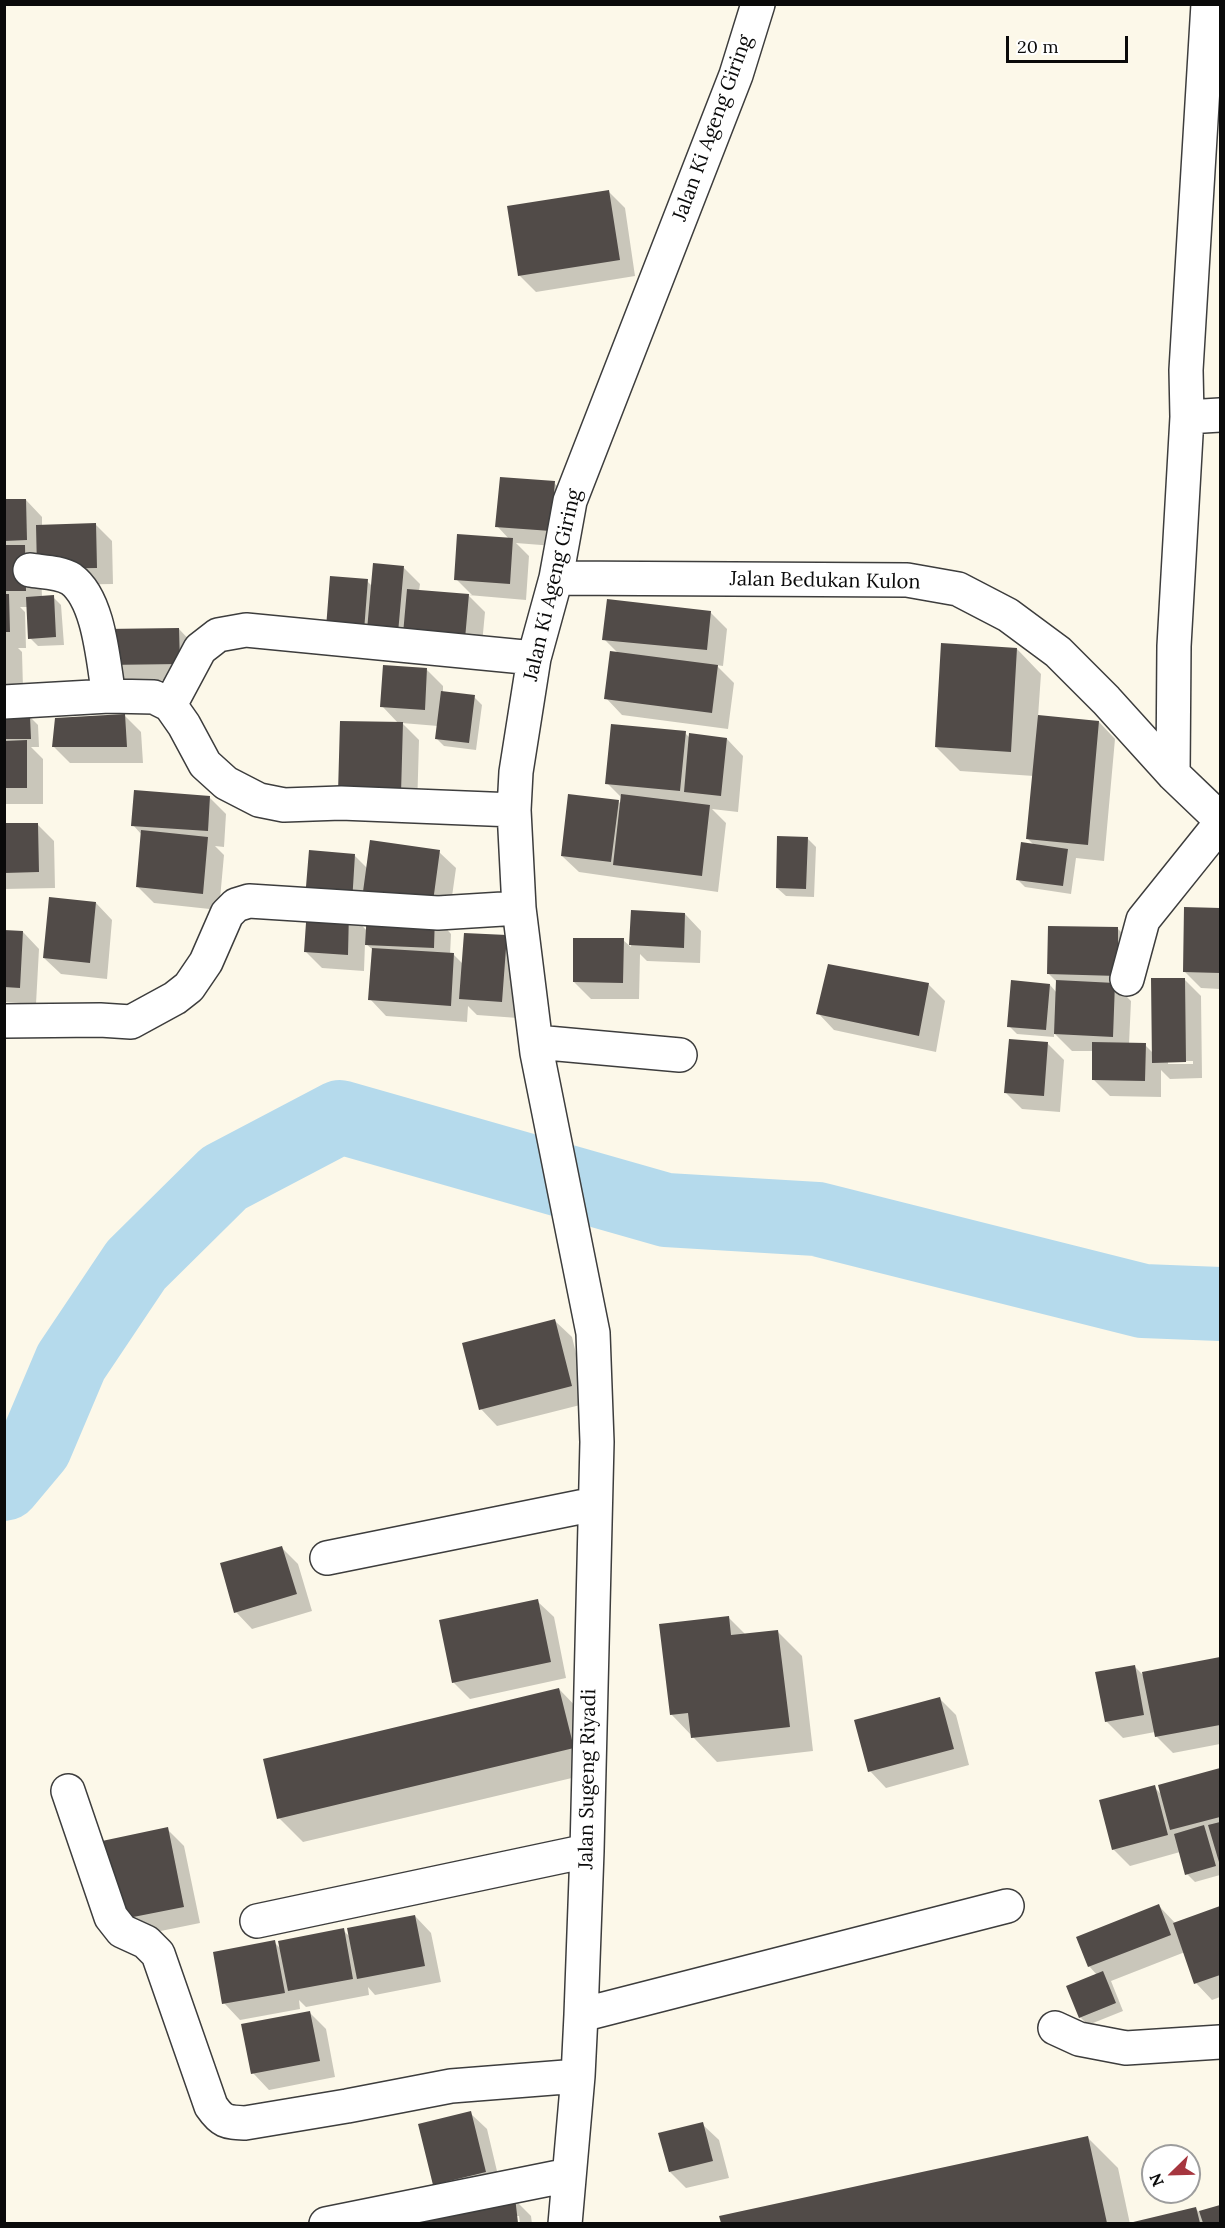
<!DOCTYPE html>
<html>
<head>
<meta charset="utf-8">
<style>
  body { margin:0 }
  #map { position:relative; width:1225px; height:2228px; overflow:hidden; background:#fcf8e9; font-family:Lora,serif }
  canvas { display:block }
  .frame { position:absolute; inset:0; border:6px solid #0a0a0a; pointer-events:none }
  .north { position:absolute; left:1141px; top:2144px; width:60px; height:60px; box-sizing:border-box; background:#fff; border:2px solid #9d9d9d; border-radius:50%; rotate:247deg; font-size:16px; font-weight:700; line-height:24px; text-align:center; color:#0a0a0a }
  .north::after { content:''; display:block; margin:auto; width:21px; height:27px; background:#a6363f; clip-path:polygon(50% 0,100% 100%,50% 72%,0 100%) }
  .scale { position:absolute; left:1006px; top:36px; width:122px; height:27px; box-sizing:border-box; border:3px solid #0a0a0a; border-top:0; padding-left:8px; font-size:18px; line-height:21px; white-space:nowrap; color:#0a0a0a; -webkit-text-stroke:4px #fff; paint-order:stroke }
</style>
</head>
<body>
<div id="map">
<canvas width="1225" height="2228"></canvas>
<div class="frame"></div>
<div class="north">N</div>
<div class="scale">20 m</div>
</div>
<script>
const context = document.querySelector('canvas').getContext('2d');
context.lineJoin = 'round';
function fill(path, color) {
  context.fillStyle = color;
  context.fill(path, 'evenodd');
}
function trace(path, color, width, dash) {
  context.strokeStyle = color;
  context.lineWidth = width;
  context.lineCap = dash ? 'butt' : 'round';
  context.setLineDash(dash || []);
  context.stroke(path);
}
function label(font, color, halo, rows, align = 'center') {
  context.font = font + ' Lora,serif';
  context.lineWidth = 6;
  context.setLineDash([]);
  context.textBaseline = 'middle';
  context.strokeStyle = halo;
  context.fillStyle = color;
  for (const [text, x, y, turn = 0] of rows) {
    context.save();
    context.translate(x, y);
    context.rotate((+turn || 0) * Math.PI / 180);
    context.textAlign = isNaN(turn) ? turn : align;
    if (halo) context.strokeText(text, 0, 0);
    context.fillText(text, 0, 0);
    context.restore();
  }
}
const shadow = new Path2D(`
  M608 191 625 208 635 276 536 292 519 275Z
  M554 483 571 499 567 547 516 543 529 556 526 600 468 595 485 612 481 655 344 644 367 581 372 586 403 567 420 584 419 591 472 595 456 579 510 540 497 526Z
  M26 500 42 517V526L96 525 112 541 113 584 56 585 41 570 42 597H53L61 605 64 645 38 646 30 638 28 607H20L25 612 26 648H18L22 652 23 689H4V501Z
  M710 612 727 629 723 666 716 665 734 683 728 729 622 715 606 698 619 654 604 639Z
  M179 629 195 646 196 680 124 681 108 664Z
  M1017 649 1041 674 1038 717 1099 722 1115 739 1104 861 1076 858 1071 894 1025 887 1017 879 1035 846 1028 839 1034 776 960 771 936 747Z
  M427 670 443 686V693L474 697 482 705 476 750 444 746 436 738 438 726 402 723 419 740 417 810 341 722 399 724 382 706Z
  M124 715 141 732 143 763H70L54 747Z
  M4 717H30L38 725 39 747H31L43 759V804H4Z
  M685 733 690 738 727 739 743 756 738 812 712 809 726 823 718 892 579 872 562 856 618 801 621 804 622 798 607 783Z
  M209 797 226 814 224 847 215 846 224 855 219 910 154 903 138 887 142 835 133 825Z
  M37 824 54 841 55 888 4 889V825Z
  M808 839 816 847 814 897 786 896 777 888Z
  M439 852 456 868 448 925 442 924 451 934 450 955H454L463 964 506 937 518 1018 477 1015 468 1006 467 1022 386 1016 370 999 373 950 365 943 364 971 322 968 306 952 354 855 368 869ZM354 917 368 919 367 931Z
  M96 903 112 920 107 979 61 974 44 958Z
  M1186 908 1220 909V989L1201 988 1184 971Z
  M633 912 685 914 701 931 700 963 647 961 640 954 639 999H591L574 982 623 940 631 947Z
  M1118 929 1134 945 1121 991 1131 1001 1129 1044 1145 1045 1153 1053 1184 979 1201 996 1202 1078 1170 1079 1161 1070V1097L1110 1096 1093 1079 1094 1051H1072L1054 1033V1037L1017 1034 1009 1026 1050 985 1057 993V982L1048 973ZM1168 1061H1193V1064H1168Z
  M4 931 23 932 39 949 36 1004 4 1002Z
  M928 984 945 1001 936 1052 834 1030 818 1013Z
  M1047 1043 1064 1060 1060 1112 1022 1109 1005 1092Z
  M555 1321 572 1337 588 1403 497 1426 481 1409Z
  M282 1548 298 1564 312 1611 252 1629 236 1612Z
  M537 1601 554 1617 566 1678 470 1699 453 1682Z
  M729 1618 746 1635 777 1631 802 1656 813 1751 717 1762 671 1714Z
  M1220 1659V1744L1173 1753 1156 1736 1155 1732 1123 1738 1106 1721 1134 1666 1145 1677 1144 1673Z
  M559 1689 583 1714 597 1772 303 1842 279 1818Z
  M940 1699 956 1715 969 1765 886 1788 870 1771Z
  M1220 1770V1875L1195 1882 1187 1874 1180 1852 1130 1866 1113 1849 1154 1787 1162 1795 1160 1786Z
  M167 1829 184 1846 200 1923 136 1936 104 1842Z
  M1159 1906 1176 1924 1220 1908V1997L1212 2000 1196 1983 1185 1952 1111 1981 1123 2011 1088 2025 1080 2017 1097 1975 1089 1966Z
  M415 1916 431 1933 441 1982 375 1995 368 1987 369 1995 306 2007 299 2000 300 2009 240 2020 224 2003 274 1942 281 1949 343 1930 350 1937Z
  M309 2012 326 2029 335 2077 269 2090 253 2073Z
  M470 2113 487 2129 501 2188 451 2201 434 2184Z
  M702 2124 719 2140 729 2178 686 2188 670 2172Z
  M1087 2137 1118 2168 1130 2224H722L721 2217Z
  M514 2199 531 2216 532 2224H520L519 2216H516L517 2224H428L426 2212Z
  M1220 2207V2224H1132L1196 2209 1200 2213Z`);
const river = new Path2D(`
  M4 1484 35 1447 71 1362 136 1265 224 1178 340 1117 666 1210 817 1219 1143 1301 1220 1304`);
const building = new Path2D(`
  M609 190 620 260 518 276 507 206Z
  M500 477 555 481 551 531 495 527Z
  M4 499H26L27 540 4 541Z
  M96 523 97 568 37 569 36 525Z
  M457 534 513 538 510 584 454 580Z
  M4 545H25L26 591H4Z
  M373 563 404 566 398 633 367 630Z
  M330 576 368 579 364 631 326 628Z
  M407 589 469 594 465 639 403 634Z
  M4 594H9L10 632H4Z
  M54 595 56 637 28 639 26 597Z
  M607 599 711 611 707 650 602 640Z
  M179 628 180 664 106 665 105 629Z
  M941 643 1017 648 1011 752 935 747Z
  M610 651 718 665 712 713 604 699Z
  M383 665 427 668 425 710 380 707Z
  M441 691 475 695 469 743 435 739Z
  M125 714 127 747H52L55 718Z
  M4 715 30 716 31 739H4Z
  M1038 715 1099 721 1088 845 1026 839Z
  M340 721 403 722 401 794 338 793Z
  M611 724 686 731 680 791 605 784Z
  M689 733 727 738 721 796 684 792Z
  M27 740V788H4V741Z
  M134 790 210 796 208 831 131 826Z
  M568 794 619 800 611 862 561 856Z
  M621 794 710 805 702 876 613 865Z
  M4 823H38L39 872 4 873Z
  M141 830 208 837 203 894 136 887Z
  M777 836 808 837 806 889 776 888Z
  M370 840 440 850 432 909 362 899Z
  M1021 842 1068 849 1063 886 1016 880Z
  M309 850 355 854 352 903 305 899Z
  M49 897 96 902 90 963 43 958Z
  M1184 907 1220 908V973L1183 972Z
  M307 908 349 911 348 955 304 952Z
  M631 910 685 913 684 948 629 945Z
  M367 912 435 915 434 948 365 945Z
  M1048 926 1118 927V976L1047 974Z
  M4 930 23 931 20 988 4 987Z
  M464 933 507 935 502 1002 459 999Z
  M573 938H624L623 983 573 982Z
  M372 948 454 953 451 1006 368 1000Z
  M828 964 929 983 919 1036 816 1014Z
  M1151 978H1185L1186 1062 1152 1063Z
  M1011 980 1050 984 1046 1030 1007 1027Z
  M1056 980 1115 983 1113 1037 1054 1034Z
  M1009 1039 1048 1042 1044 1096 1004 1093Z
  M1092 1042 1146 1043 1145 1081 1092 1080Z
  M555 1319 572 1386 479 1410 462 1343Z
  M282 1546 297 1594 234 1613 220 1563Z
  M538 1599 551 1662 452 1683 439 1620Z
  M729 1616 731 1635 778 1630 790 1727 691 1738 688 1713 670 1715 659 1624Z
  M1220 1657V1725L1155 1737 1142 1672Z
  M1135 1665 1144 1715 1105 1722 1095 1672Z
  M559 1688 574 1748 277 1819 263 1759Z
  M940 1697 954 1749 868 1772 854 1720Z
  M1220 1768V1817L1170 1830 1158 1785Z
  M1155 1785 1168 1835 1112 1850 1099 1800Z
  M1220 1822V1862H1219L1208 1825Z
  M1204 1825 1216 1866 1185 1875 1174 1834Z
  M168 1827 184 1907 118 1920 102 1841Z
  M1159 1904 1171 1935 1088 1967 1076 1937Z
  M1220 1906V1975L1194 1984 1173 1923Z
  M415 1915 425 1966 357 1979 347 1928Z
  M344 1928 353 1979 288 1991 278 1941Z
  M275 1940 285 1993 222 2004 213 1952Z
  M1103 1971 1116 2003 1079 2018 1066 1986Z
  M310 2011 320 2061 251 2074 241 2024Z
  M471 2111 486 2172 433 2185 418 2124Z
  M703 2122 713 2161 669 2172 658 2133Z
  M1088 2136 1107 2223H721L719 2216Z
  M515 2197 518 2223H426L425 2210Z
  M1220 2205V2223H1203L1199 2211Z
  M1196 2207 1200 2223H1129Z`);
const minor = new Path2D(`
  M1187 417 1220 415
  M30 570C42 572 60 572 71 579 100 600 103 663 109 696L154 697 170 705 184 725 205 764 226 783 259 800 284 805 341 803 514 810
  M556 578 907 580 958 589 1008 615 1058 652 1106 700 1173 774 1220 819
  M4 702 109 696
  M170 705 200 649 218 635 246 630 534 658
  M1173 774 1174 646 1187 417 1186 370 1208 4
  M1127 979 1143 920 1220 824
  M4 1021 100 1020 131 1022 175 998 189 987 206 962 227 914 236 905 249 901 438 913 519 908
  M536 1042 680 1055
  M327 1558 595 1504
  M68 1791 111 1917 122 1931 146 1942 158 1954 211 2106C222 2122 226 2122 245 2123L347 2106 451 2086 578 2076
  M257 1921 587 1851
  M581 2015 1007 1906
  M1055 2028 1079 2039 1126 2048 1220 2042
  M326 2224 569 2175
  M565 2224 578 2076 581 2015 587 1851 597 1442 593 1333 537 1053 519 908 514 810 516 772 534 658 556 578 570 501 736 75 758 4`);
const streetNames = [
  ["Jalan Ki Ageng Giring",713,128,-70],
  ["Jalan Bedukan Kulon",825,581,1],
  ["Jalan Ki Ageng Giring",553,585,-77],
  ["Jalan Sugeng Riyadi",588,1779,-89]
];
fill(shadow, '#0003');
trace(river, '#b5daec', 74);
fill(building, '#514b48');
trace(minor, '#3d3d3d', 36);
trace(minor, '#fff', 33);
label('20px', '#0a0a0a', '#fff', streetNames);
</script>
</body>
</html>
